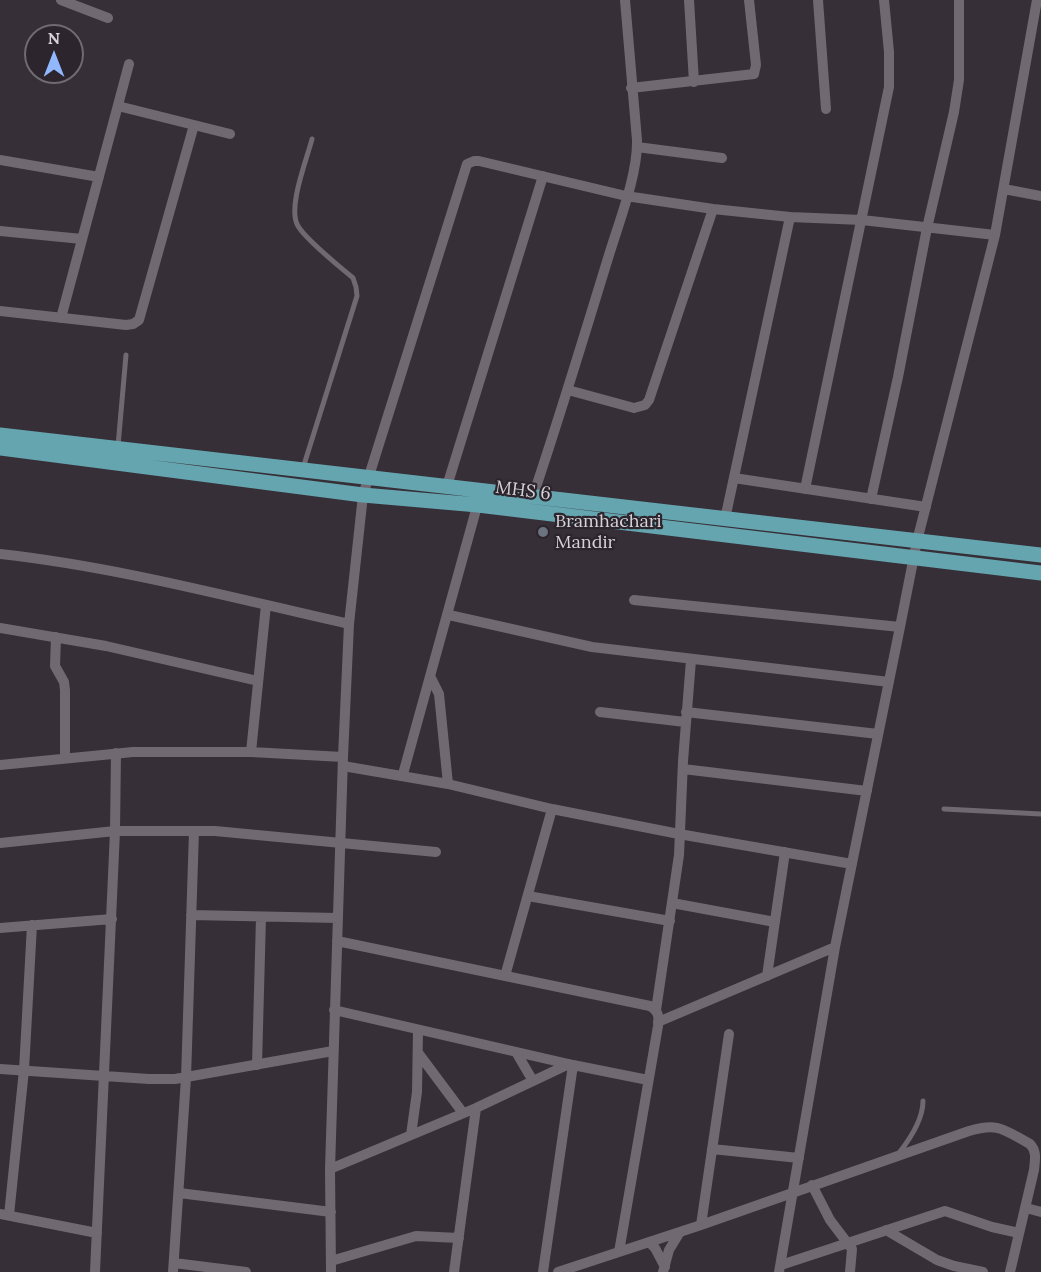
<!DOCTYPE html>
<html>
<head>
<meta charset="utf-8">
<style>
  body { margin:0 }
  #map { position:relative; width:1041px; height:1272px; overflow:hidden; background:#362f37; font-family:Lora,serif }
  canvas { display:block }
  .north { position:absolute; left:24px; top:24px; width:60px; height:60px; box-sizing:border-box; background:#2c252d; border:2px solid #706a71; border-radius:50%; rotate:0deg; font-size:16px; font-weight:700; line-height:24px; text-align:center; color:#d6d2d7 }
  .north::after { content:''; display:block; margin:auto; width:21px; height:27px; background:#91b8fd; clip-path:polygon(50% 0,100% 100%,50% 72%,0 100%) }
</style>
</head>
<body>
<div id="map">
<canvas width="1041" height="1272"></canvas>
<div class="north">N</div>
</div>
<script>
const context = document.querySelector('canvas').getContext('2d');
context.lineJoin = 'round';
function trace(path, color, width, dash) {
  context.strokeStyle = color;
  context.lineWidth = width;
  context.lineCap = dash ? 'butt' : 'round';
  context.setLineDash(dash || []);
  context.stroke(path);
}
function label(font, color, halo, rows, align = 'center') {
  context.font = font + ' Lora,serif';
  context.lineWidth = 4.5;
  context.setLineDash([]);
  context.textBaseline = 'middle';
  context.strokeStyle = halo;
  context.fillStyle = color;
  for (const [text, x, y, turn = 0] of rows) {
    context.save();
    context.translate(x, y);
    context.rotate((+turn || 0) * Math.PI / 180);
    context.textAlign = isNaN(turn) ? turn : align;
    if (halo) context.strokeText(text, 0, 0);
    context.fillText(text, 0, 0);
    context.restore();
  }
}
const lane = new Path2D(`
  M118 446 126 355
  M303 468 357 296 356 287 353 278C339 266 306 240 298 226 287 208 307 159 312 139
  M944 809 1041 814
  M899 1153C910 1139 923 1120 923 1101`);
const street = new Path2D(`
  M61 0 108 18
  M689 0 694 82
  M818 0 826 109
  M631 88 754 74 756 65 749 0
  M118 106 230 134
  M637 147 722 158
  M0 160 99 177
  M1004 189 1041 196
  M0 231 82 239
  M0 311 126 325 133 324 139 320 194 125
  M61 318 129 64
  M568 390 634 408 645 405 649 400 713 209
  M734 478 926 507
  M447 486 543 176
  M805 489 889 87V52L884 0
  M533 496C560 416 584 336 609 255 619 222 638 174 637 140L625 0
  M871 499 898 377 927 228 954 112 959 80V0
  M725 519 790 217
  M0 554C118 567 233 598 349 624
  M634 600 900 627
  M449 615 592 647 889 682
  M0 628 106 646 258 681
  M56 637 55 666 64 682 65 690V758
  M431 678 439 694 448 784
  M600 712 685 722
  M686 712 878 734
  M251 752 266 605
  M0 765 133 752H251L343 757
  M343 766 448 784 552 809 679 834 852 864
  M683 769 867 791
  M403 774 479 499
  M0 843 115 831H215L436 852
  M528 896 670 921
  M672 903 775 922
  M191 915 338 918
  M0 928 112 919
  M337 941 650 1006C659 1012 659 1016 658 1026L619 1252
  M505 976 552 809
  M767 976 785 852
  M334 1010 573 1065 543 1272
  M656 1010 679 855 683 761 691 660
  M658 1022 835 947
  M516 1052 533 1081
  M419 1054 463 1113
  M257 1065 261 917
  M573 1065 648 1080
  M0 1069 149 1079H175L333 1051
  M411 1135 417 1092 418 1030
  M712 1149 799 1158
  M330 1169 476 1108 569 1064
  M812 1185 830 1220 852 1249 850 1272
  M179 1193 331 1212
  M1026 1208 1041 1212
  M0 1214 97 1233
  M9 1215 24 1070 32 925
  M701 1225 729 1034
  M886 1230 937 1260 954 1266 983 1272
  M649 1242 655 1248 665 1267
  M331 1261 416 1236 459 1238
  M174 1263 246 1272
  M781 1265 945 1211 992 1227 1019 1233
  M95 1272 115 831 116 753
  M173 1272 186 1078 194 831
  M331 1272 330 1169 343 757 349 624 363 495 467 164 474 161H479L626 196 713 209 790 217 862 220 995 235
  M454 1272 476 1108
  M558 1272 701 1225 969 1131C999 1122 1004 1130 1030 1144 1037 1151 1035 1160 1034 1170L1010 1272
  M663 1272 669 1250 680 1232
  M779 1272 835 947 900 627 917 541 995 235 1037 0`);
const primary = new Path2D(`
  M0 435 1041 555
  M0 448 363 495 478 505 1041 573`);
const markers = [
  [543,532,6,"#6b7280"]
];
const streetNames = [
  ["MHS 6",523,491,7]
];
const poiNames = [
  ["Bramhachari",555,522],
  ["Mandir",555,543]
];
trace(lane, '#716972', 5);
trace(street, '#716972', 10);
trace(primary, '#65a5b0', 15);
for (const [x, y, r, color] of markers) {
  const dot = new Path2D();
  dot.arc(x, y, r, 0, 2 * Math.PI);
  context.fillStyle = color;
  context.fill(dot);
  trace(dot, '#2c252d', 2);
}
label('18px', '#d6d2d7', '#2c252d', streetNames);
label('18px', '#d6d2d7', '#2c252d', poiNames, 'left');
</script>
</body>
</html>
